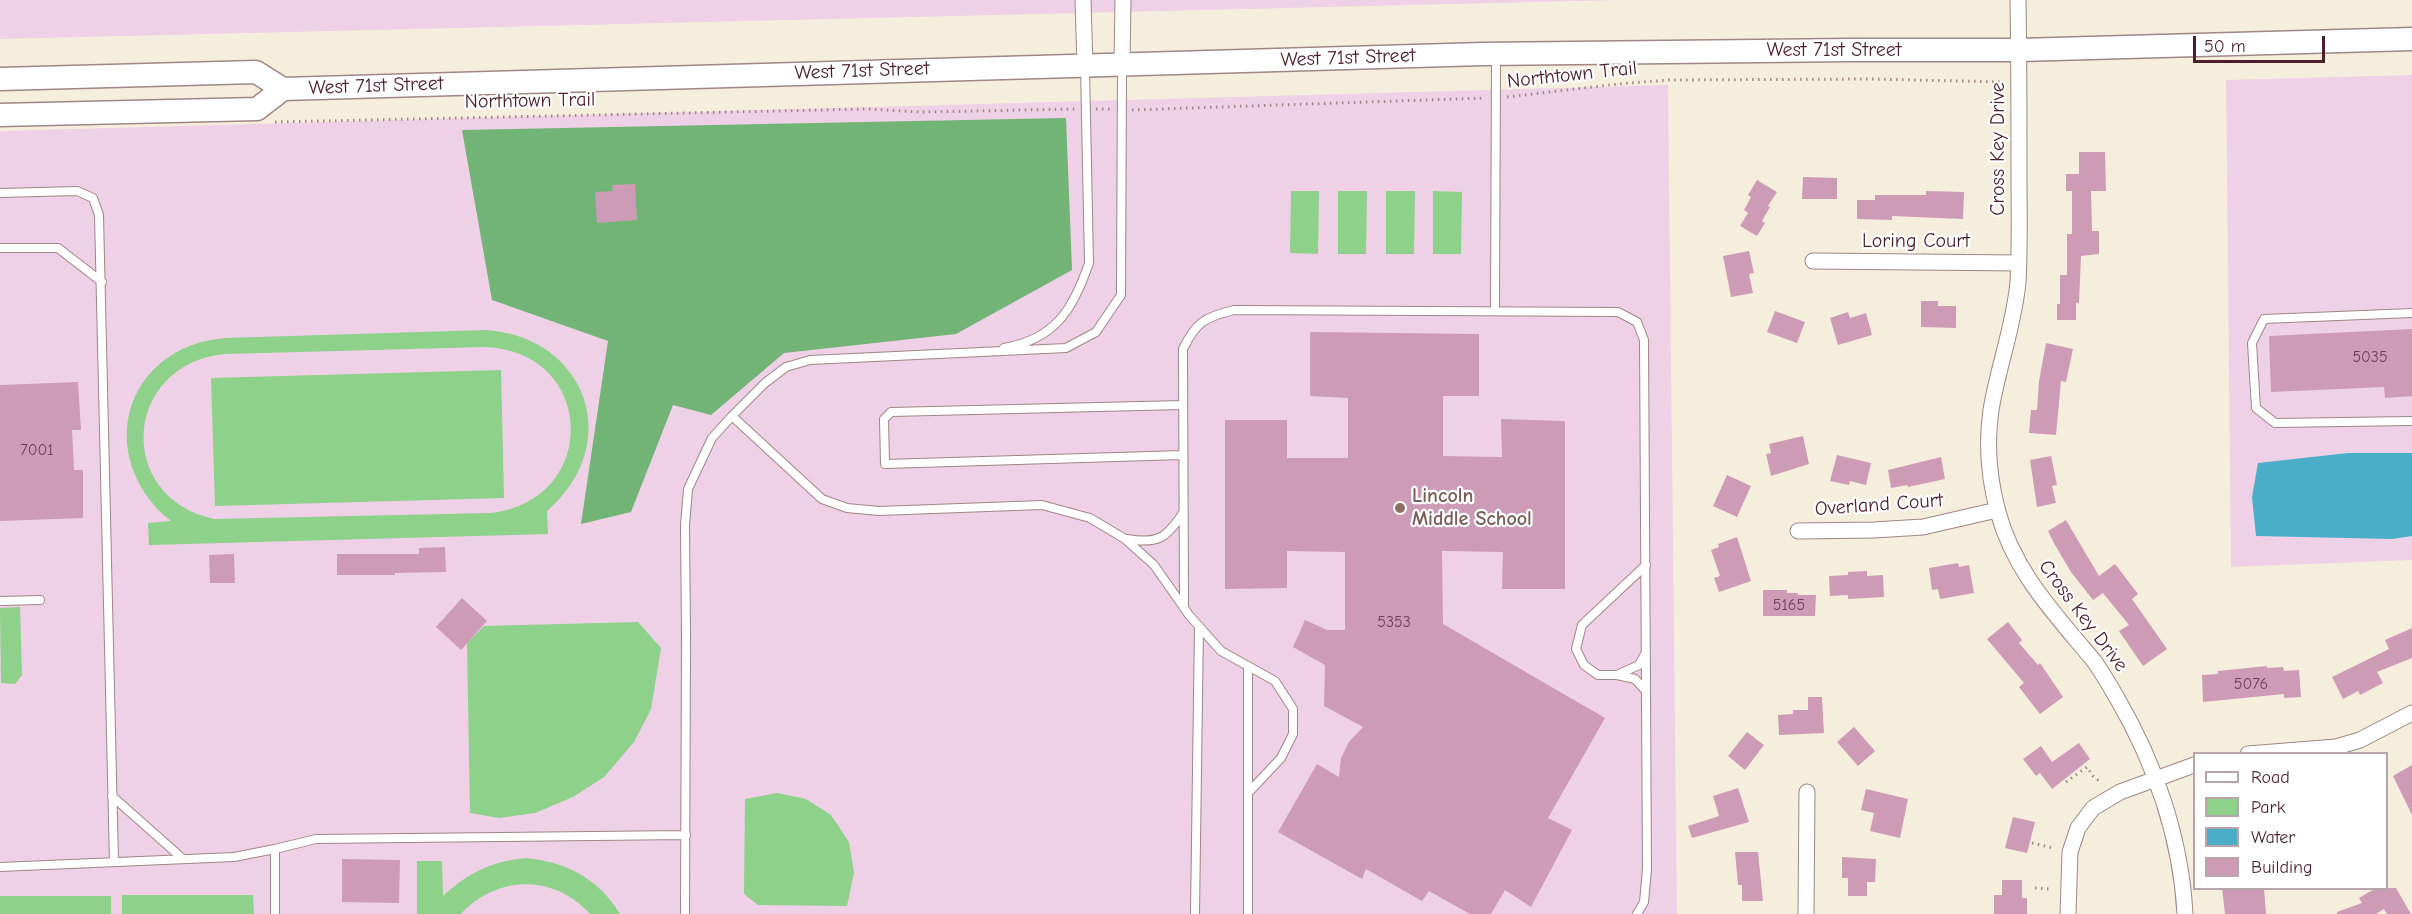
<!DOCTYPE html>
<html>
<head>
<meta charset="utf-8">
<style>
  body { margin:0 }
  #map { position:relative; width:2412px; height:914px; overflow:hidden; background:#f5eedd; font-family:"Comic Neue",sans-serif }
  canvas { display:block }
  .legend { position:absolute; left:2193px; top:752px; width:195px; height:138px; box-sizing:border-box; background:#fff; border:2px solid #b7a5aa; margin:0; padding:8px 10px; list-style:none; font-size:18px; color:#4a1f2b }
  .legend li { display:flex; align-items:center; gap:12px; height:30px }
  .legend b { width:30px; border:2px solid #b7a5aa }
  .scale { position:absolute; left:2193px; top:36px; width:132px; height:27px; box-sizing:border-box; border:3px solid #4a1f2b; border-top:0; padding-left:8px; font-size:18px; line-height:21px; white-space:nowrap; color:#4a1f2b; -webkit-text-stroke:4px #fff; paint-order:stroke }
</style>
</head>
<body>
<div id="map">
<canvas width="2412" height="914"></canvas>
<ul class="legend">
<li><b style="height:8px;background:#fff"></b>Road</li>
<li><b style="height:16px;background:#8dd18a"></b>Park</li>
<li><b style="height:16px;background:#4aaec9"></b>Water</li>
<li><b style="height:16px;background:#ce9bb6"></b>Building</li>
</ul>
<div class="scale">50 m</div>
</div>
<script>
const context = document.querySelector('canvas').getContext('2d');
context.lineJoin = 'round';
function fill(path, color) {
  context.fillStyle = color;
  context.fill(path, 'evenodd');
}
function trace(path, color, width, dash) {
  context.strokeStyle = color;
  context.lineWidth = width;
  context.lineCap = dash ? 'butt' : 'round';
  context.setLineDash(dash || []);
  context.stroke(path);
}
function label(font, color, halo, rows, align = 'center') {
  context.font = font + ' "Comic Neue",sans-serif';
  context.lineWidth = 4.5;
  context.setLineDash([]);
  context.textBaseline = 'middle';
  context.strokeStyle = halo;
  context.fillStyle = color;
  for (const [text, x, y, turn = 0] of rows) {
    context.save();
    context.translate(x, y);
    context.rotate((+turn || 0) * Math.PI / 180);
    context.textAlign = isNaN(turn) ? turn : align;
    if (halo) context.strokeText(text, 0, 0);
    context.fillText(text, 0, 0);
    context.restore();
  }
}
const built = new Path2D(`
  M0 0H1619L0 39Z
  M2412 75V560L2231 567 2226 80Z
  M1668 85 1677 914H0V131Z`);
const green = new Path2D(`
  M1291 191H1319L1318 254 1290 253Z
  M1338 191H1367L1366 254H1338Z
  M1386 191H1415L1414 254H1386Z
  M1433 191 1462 192 1461 254H1433Z
  M486 330C587 337 625 444 547 511L548 534 149 545 148 523 171 521C93 458 123 347 225 338ZM485 347C596 351 601 500 491 513L214 519C114 497 123 364 225 354Z
  M501 370 504 498 215 506 211 378Z
  M20 607 22 675 15 684 1 683 0 608Z
  M638 622 661 648 651 709 634 742 604 777 573 797 535 813 499 818 470 813 467 643 484 626Z
  M777 793 806 799 831 815 849 842 854 873 847 906 758 905 744 894 745 799Z
  M526 858C567 862 599 879 620 914H590C554 874 497 875 461 914H417V861H442L443 896C468 873 492 861 526 858Z
  M122 895H253L254 914H122Z
  M0 896H111V914H0Z`);
const forest = new Path2D(`
  M1066 118 1072 270 956 334 784 353 711 415 673 405 631 512 581 524 608 341 492 300 462 130Z`);
const water = new Path2D(`
  M2348 453H2412V536L2392 539 2256 536 2252 497 2258 463Z`);
const building = new Path2D(`
  M2079 152H2105L2106 191H2091L2092 231H2099V254L2081 256 2079 303H2076V320H2057V304H2060V275H2067V234H2072V191H2066V174H2079Z
  M1803 177 1837 178V199H1802Z
  M1757 180 1777 192 1768 206 1770 207 1762 221 1765 223 1757 236 1740 226 1748 213 1744 210 1751 197 1748 195Z
  M635 184 637 220 597 223 595 192 613 191 612 185Z
  M1926 191 1964 192 1963 219 1892 216V220L1857 219V200H1875V195H1926Z
  M1749 251 1754 273 1749 274 1753 293 1731 297 1723 256Z
  M1921 301H1938V306H1956V328L1921 327Z
  M1775 311 1805 322 1797 343 1767 332Z
  M1848 312 1850 318 1866 313 1872 335 1838 345 1830 318Z
  M2412 329V396L2385 398 2384 387 2271 392 2269 336Z
  M1310 332 1479 334V396H1443V456L1502 457 1501 419 1565 421V589H1502L1503 552 1442 551 1443 624 1605 718 1548 818 1572 830 1531 907 1505 890 1491 914H1470L1429 891 1422 901 1366 869 1362 879 1278 832 1317 764 1339 777 1341 758 1349 742 1363 727 1324 706 1325 665 1293 647 1305 620 1327 630H1345V552L1287 551V588L1225 589V420H1287V458H1348V398L1310 396Z
  M2046 343 2073 349 2066 382 2061 381 2056 435 2029 433 2031 410H2037L2039 381Z
  M78 382 81 430H72L74 470H83V518L0 521V385Z
  M1803 436 1809 464 1771 476 1766 454 1771 453 1769 444Z
  M1837 455 1871 463 1866 485 1850 481 1849 485 1830 481Z
  M2051 456 2057 485 2052 486 2056 503 2037 507 2030 460Z
  M1941 457 1945 479 1908 487 1907 485 1891 488 1888 470Z
  M1727 475 1751 486 1737 517 1713 506Z
  M2066 520 2099 576 2115 564 2138 594 2132 599 2167 649 2143 666 2119 631 2129 625 2103 593 2093 600 2071 572 2055 545 2048 531Z
  M1737 537 1751 581 1719 592 1714 578 1720 576 1711 550 1719 547 1718 544Z
  M445 547 446 572 395 573V575H337V554H419V548Z
  M234 554 235 583H210L209 555Z
  M1958 563 1959 567 1969 565 1974 593 1940 599 1938 589 1932 590 1929 568Z
  M1867 571V576L1883 575 1884 597 1848 599V595L1830 596 1829 576 1848 575V572Z
  M1763 590H1787V593H1798V595H1816L1815 616H1763Z
  M462 598 487 621 461 650 436 627Z
  M2008 622 2022 640 2019 643 2038 665 2040 663 2063 697 2040 714 2019 687 2024 683 1987 639Z
  M2412 628V658L2377 672 2383 683 2360 695 2358 691 2343 699 2332 677 2389 649 2385 640Z
  M2267 666V668L2283 667 2284 671 2299 670 2301 697 2284 698V694L2203 702 2202 675 2218 674V671Z
  M1808 697H1822L1824 733 1779 735 1778 715 1793 714V710H1808Z
  M1854 727 1875 751 1858 766 1837 742Z
  M1747 732 1764 745 1745 770 1728 756Z
  M2079 743 2090 759 2052 789 2040 773 2036 776 2023 759 2041 746 2052 762Z
  M2412 765V815L2393 776Z
  M1738 788 1749 822 1692 838 1688 826 1719 816 1713 796Z
  M1866 789 1908 799 1900 838 1870 831 1874 813 1861 810Z
  M2013 817 2035 822 2027 853 2005 848Z
  M1735 852H1758L1763 901H1742V885H1738Z
  M1842 857 1876 859 1875 882H1867V896H1848V878H1842Z
  M342 859 400 860 399 903 342 902Z
  M2002 880H2022V898H2027V914H1994V895H2002Z
  M2222 888H2264L2266 914H2225Z
  M2376 888H2396L2411 914H2387L2384 909 2376 914H2337V912L2362 903 2359 898Z`);
const path = new Path2D(`
  M1507 97 1618 84 1669 80 1869 79 2004 82
  M1096 109H1111
  M1132 110 1485 98
  M275 122 867 109 922 112 1075 109
  M2066 782 2087 767 2093 776 2099 781
  M2032 843 2053 848
  M2035 888 2050 889`);
const service = new Path2D(`
  M0 193 77 191 93 198 99 215 114 862
  M0 248H58L102 282
  M1495 311 1496 57
  M2412 313 2264 319 2252 343 2256 408 2275 423 2412 421
  M1004 348C1055 339 1073 310 1089 263L1085 68
  M1182 405 891 412 884 419 885 464 1183 455
  M732 416 822 499 847 508 879 511 1042 505 1090 518 1125 539 1154 565 1189 615 1221 651 1275 681 1293 709V734L1281 758 1248 793V668
  M1127 539C1157 544 1166 539 1183 513
  M1646 565 1582 625 1576 649 1584 665 1598 675H1617L1639 665 1646 652
  M0 601 40 600
  M1184 607 1183 349C1196 322 1205 317 1234 310L1618 312 1637 322 1644 340 1647 869 1644 902 1637 914
  M1617 675 1635 679 1646 691
  M1248 793V914
  M112 796 183 859
  M275 849 316 839 686 835
  M0 867 234 857 275 849V914
  M685 914 686 636 685 525 688 489 712 438 732 416 765 383 786 367 810 360 1066 348 1096 332 1121 295 1122 68
  M1195 914 1199 626`);
const minor = new Path2D(`
  M1083 0 1085 65
  M2018 0C2019 58 2019 117 2019 175 2019 211 2020 246 2018 282 2014 326 1998 367 1991 410 1986 444 1989 479 1998 512 2014 572 2055 614 2094 661 2102 672 2110 686 2117 698 2155 763 2181 838 2185 914
  M1122 64 1123 0
  M1813 261 2019 263
  M1798 531 1874 530 1923 527 1997 510
  M2248 754 2336 747 2360 740 2412 713
  M1806 914 1807 792
  M2068 914 2070 852 2078 828 2093 808 2120 792 2194 765`);
const secondary = new Path2D(`
  M0 79 256 72 283 89 1483 54 1851 50H2019L2412 39
  M0 115 257 109 283 89`);
const markers = [
  [1400,508,6,"#8d6e63"]
];
const numberNames = [
  ["5035",2370,357],
  ["7001",37,450],
  ["5165",1789,605],
  ["5353",1394,622],
  ["5076",2251,684]
];
const streetNames = [
  ["West 71st Street",1834,50],
  ["West 71st Street",1348,58,-2],
  ["West 71st Street",862,71,-2],
  ["Northtown Trail",1572,75,-6],
  ["West 71st Street",376,86,-2],
  ["Northtown Trail",530,101,-1],
  ["Cross Key Drive",1998,149,-90],
  ["Loring Court",1916,241],
  ["Overland Court",1879,505,-4],
  ["Cross Key Drive",2083,616,53]
];
const educationNames = [
  ["Lincoln",1412,496],
  ["Middle School",1412,519]
];
fill(built, '#eed0e7');
fill(green, '#8dd18a');
fill(forest, '#72b376');
fill(water, '#4aaec9');
fill(building, '#ce9bb6');
trace(service, '#a08684', 10);
trace(minor, '#a08684', 17);
trace(secondary, '#a08684', 25);
trace(path, '#a08684', 3, [1.5, 4.5]);
trace(service, '#fff', 8);
trace(minor, '#fff', 15);
trace(secondary, '#fff', 22);
for (const [x, y, r, color] of markers) {
  const dot = new Path2D();
  dot.arc(x, y, r, 0, 2 * Math.PI);
  context.fillStyle = color;
  context.fill(dot);
  trace(dot, '#fff', 2);
}
label('16px', '#6b3e4e', null, numberNames);
label('20px', '#4a1f2b', '#fff', streetNames);
label('bold 20px', '#785e54', '#fff', educationNames, 'left');
</script>
</body>
</html>
